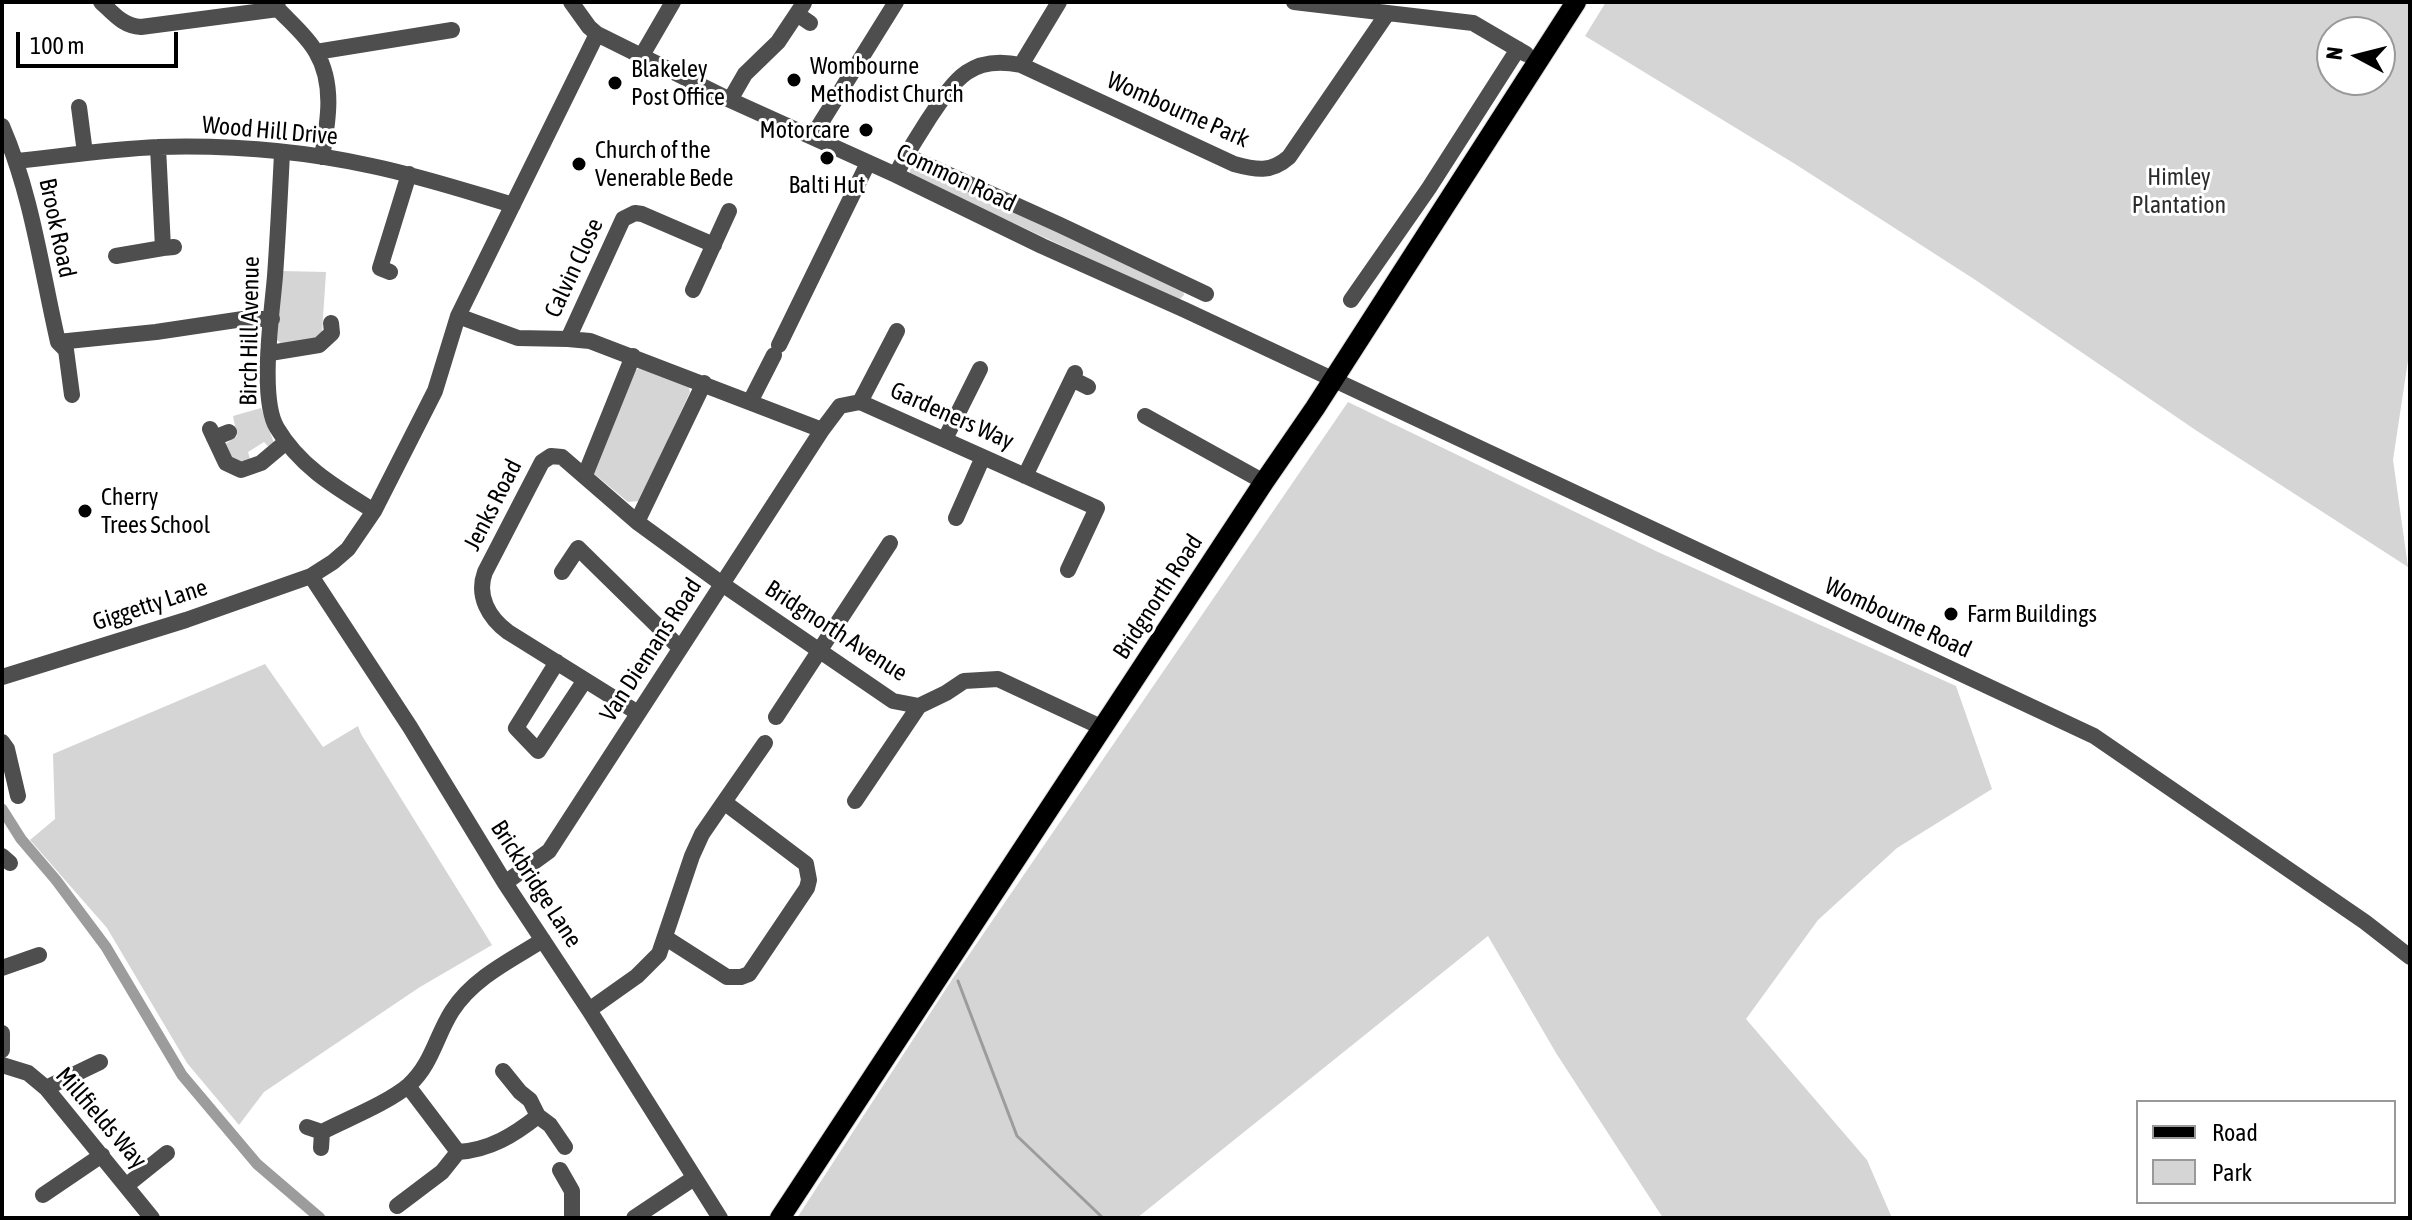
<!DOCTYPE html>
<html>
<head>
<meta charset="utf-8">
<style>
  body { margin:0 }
  #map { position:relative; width:2412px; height:1220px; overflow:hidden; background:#fff; font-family:"Asap Condensed",sans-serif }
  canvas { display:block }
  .frame { position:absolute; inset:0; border:4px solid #000; pointer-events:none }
  .legend { position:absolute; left:2136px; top:1100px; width:260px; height:104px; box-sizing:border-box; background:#fff; border:2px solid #999; margin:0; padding:10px 14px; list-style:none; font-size:24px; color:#000 }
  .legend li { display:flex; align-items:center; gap:16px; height:40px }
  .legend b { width:40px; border:2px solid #999 }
  .north { position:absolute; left:2316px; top:16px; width:80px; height:80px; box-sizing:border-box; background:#fff; border:2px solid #999; border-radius:50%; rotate:277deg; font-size:22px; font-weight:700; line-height:32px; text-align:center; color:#000 }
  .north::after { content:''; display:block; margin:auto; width:28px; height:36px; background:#000; clip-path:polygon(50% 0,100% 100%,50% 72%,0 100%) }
  .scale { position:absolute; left:16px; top:32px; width:162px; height:36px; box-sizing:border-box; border:4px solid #000; border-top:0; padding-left:10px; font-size:24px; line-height:28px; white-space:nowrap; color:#000; -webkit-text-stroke:6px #fff; paint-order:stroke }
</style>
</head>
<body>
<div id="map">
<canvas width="2412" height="1220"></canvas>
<div class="frame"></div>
<ul class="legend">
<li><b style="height:10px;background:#000"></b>Road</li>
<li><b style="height:22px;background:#d5d5d5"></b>Park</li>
</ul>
<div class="north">N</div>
<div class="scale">100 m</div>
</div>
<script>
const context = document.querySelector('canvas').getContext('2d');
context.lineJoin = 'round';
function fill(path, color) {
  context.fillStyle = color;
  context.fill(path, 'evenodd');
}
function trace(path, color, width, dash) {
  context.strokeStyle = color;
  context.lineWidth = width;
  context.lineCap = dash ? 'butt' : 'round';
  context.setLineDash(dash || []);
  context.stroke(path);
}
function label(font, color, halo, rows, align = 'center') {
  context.font = font + ' "Asap Condensed",sans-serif';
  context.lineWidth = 6;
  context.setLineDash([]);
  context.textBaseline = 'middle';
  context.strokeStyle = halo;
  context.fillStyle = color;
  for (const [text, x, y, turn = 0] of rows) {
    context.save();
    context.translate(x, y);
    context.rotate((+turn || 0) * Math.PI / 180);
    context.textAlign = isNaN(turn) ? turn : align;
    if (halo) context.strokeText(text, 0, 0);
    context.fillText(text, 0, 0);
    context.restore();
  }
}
const green = new Path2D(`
  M1606 2H2410V347L2393 460 2408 567 2197 431 1977 281 1795 164 1585 36ZM2332 32H2380V80H2332Z
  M914 166 1183 289 1184 295 1179 300 910 175V170Z
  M281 271 326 272 322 333 317 340 283 345 277 340Z
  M639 368 688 385 690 392 640 501 628 502 592 472 633 372Z
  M1348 402 1658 552 1956 686 1992 789 1897 848 1818 920 1746 1019 1867 1160 1892 1218H1663L1556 1053 1488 936 1137 1218H797L953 978Z
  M261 408 274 443 269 447 264 442 248 452 250 459 241 464 230 459 224 445 237 436 233 416Z
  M265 664 323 747 358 726 361 734 492 945 420 987 264 1092 239 1125 187 1063 107 928 30 840 55 819 53 754Z`);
const stream = new Path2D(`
  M958 981 1017 1136 1103 1218`);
const canal = new Path2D(`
  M2 809 21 839 56 880 106 947 182 1075 257 1164 320 1218`);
const minor = new Path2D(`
  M101 2C114 14 123 26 141 27L278 9
  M277 2 278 9C290 22 307 36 316 52 335 84 328 122 322 157
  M571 2 589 27 597 34 730 100 896 175 1042 246 1185 310 2094 736 2365 922 2410 957
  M1294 2 1473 23 1526 54
  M797 14 810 23
  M316 52 452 30
  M641 57 673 2
  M1021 65 1059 2
  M730 100 745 74 778 42 804 3
  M79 107 85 153
  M2 126C32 195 41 268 58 342L66 350 72 395
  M812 137 896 2
  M158 147 163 248 174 247
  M282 153C280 194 278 235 275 276 272 313 259 398 277 428 300 467 337 488 374 511
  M905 155 1060 225 1206 294
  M17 161C64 156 111 149 158 147 228 145 303 151 372 166 420 176 466 191 513 205
  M896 175C905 155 917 138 928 120 954 81 969 54 1021 65L1234 164C1256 170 1271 173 1289 157L1387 14
  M116 256 163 248
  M390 272 380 268 409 174
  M693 290 729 211
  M1351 300 1429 188 1518 49
  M458 316 518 338 568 339 590 341 822 430 840 406 860 402 1097 508 1068 570
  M568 339 623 219 635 213 642 214 714 245
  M58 342 156 332 243 319H272
  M779 345 868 163
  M270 353 319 345 332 333 331 323
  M1072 379 1088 387
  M750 402 774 355
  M860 402 897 331
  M1145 416 1264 482
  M210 429 226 463 241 470 261 463 286 442
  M214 438 229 432
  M945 439 980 369
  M585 475 633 356
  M1025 476 1075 373
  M956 518 983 457
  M637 522 704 383
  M562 572 578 548 680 648
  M311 576 410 727 505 883 589 1010 720 1218
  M557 662 516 728 538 751 585 680
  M2 677 186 620 311 576 333 562 348 549 374 511 435 391 458 316 597 34
  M638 713 508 632C489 618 476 596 485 572L542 462 551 456 562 457 637 522 722 584 893 701 919 706 946 693 964 681 998 679 1103 728
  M776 717 890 543
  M2 742 7 749 18 796
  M855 801 919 706
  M724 802 765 743
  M2 856 10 863
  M505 883 549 851 822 430
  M2 968 39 955
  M589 1010 637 976 659 954 692 856 702 834 724 802 806 864 809 880 807 888 749 974 741 977H727L666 938
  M2 1033V1050
  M2 1065 28 1073 46 1088 152 1218
  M503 1071 520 1092 530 1100 538 1116 550 1125 565 1147
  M46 1088 100 1062
  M307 1127 322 1132 321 1148
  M322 1132C347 1119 388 1103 409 1085 432 1064 436 1036 452 1011 473 978 511 960 543 940
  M458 1152C490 1150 514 1135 538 1116
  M560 1170 572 1191V1218
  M127 1185 167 1153
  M43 1195 102 1155
  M397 1206 442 1172 458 1152 408 1086
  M634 1218 694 1178`);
const major = new Path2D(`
  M780 1218 1264 482 1315 408 1576 2`);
const markers = [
  [794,80,8,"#000"],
  [615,83,8,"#000"],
  [866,130,8,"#000"],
  [827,158,8,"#000"],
  [579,164,8,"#000"],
  [85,511,8,"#000"],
  [1951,614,8,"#000"]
];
const poiNames = [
  ["Wombourne",810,66],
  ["Methodist Church",810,94],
  ["Blakeley",631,69],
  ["Post Office",631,97],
  ["Motorcare",850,130,"right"],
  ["Church of the",595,150],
  ["Venerable Bede",595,178],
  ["Balti Hut",827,185,"center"],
  ["Cherry",101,497],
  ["Trees School",101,525],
  ["Farm Buildings",1967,614]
];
const streetNames = [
  ["Wombourne Park",1178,110,24],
  ["Wood Hill Drive",270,131,5],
  ["Common Road",956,178,25],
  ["Brook Road",57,228,78],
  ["Calvin Close",574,268,-65],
  ["Birch Hill Avenue",250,331,-89],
  ["Gardeners Way",952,416,24],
  ["Jenks Road",493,505,-63],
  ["Bridgnorth Road",1158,597,-57],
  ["Giggetty Lane",150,605,-18],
  ["Wombourne Road",1898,618,25],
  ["Bridgnorth Avenue",836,631,33],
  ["Van Diemans Road",651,650,-57],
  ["Brickbridge Lane",536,884,57],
  ["Millfields Way",101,1118,49]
];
const parkNames = [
  ["Himley",2179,177],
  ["Plantation",2179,205]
];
fill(green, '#d5d5d5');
trace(stream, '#9c9c9c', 3);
trace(canal, '#9c9c9c', 11);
trace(major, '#dbdbdb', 22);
trace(minor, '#4e4e4e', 16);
trace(major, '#000', 20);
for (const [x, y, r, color] of markers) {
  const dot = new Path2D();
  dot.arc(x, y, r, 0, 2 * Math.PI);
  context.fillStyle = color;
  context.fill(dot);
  trace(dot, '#fff', 3);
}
label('24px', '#000', '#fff', poiNames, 'left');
label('24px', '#000', '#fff', streetNames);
label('24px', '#2c2c2c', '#fff', parkNames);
</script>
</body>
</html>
